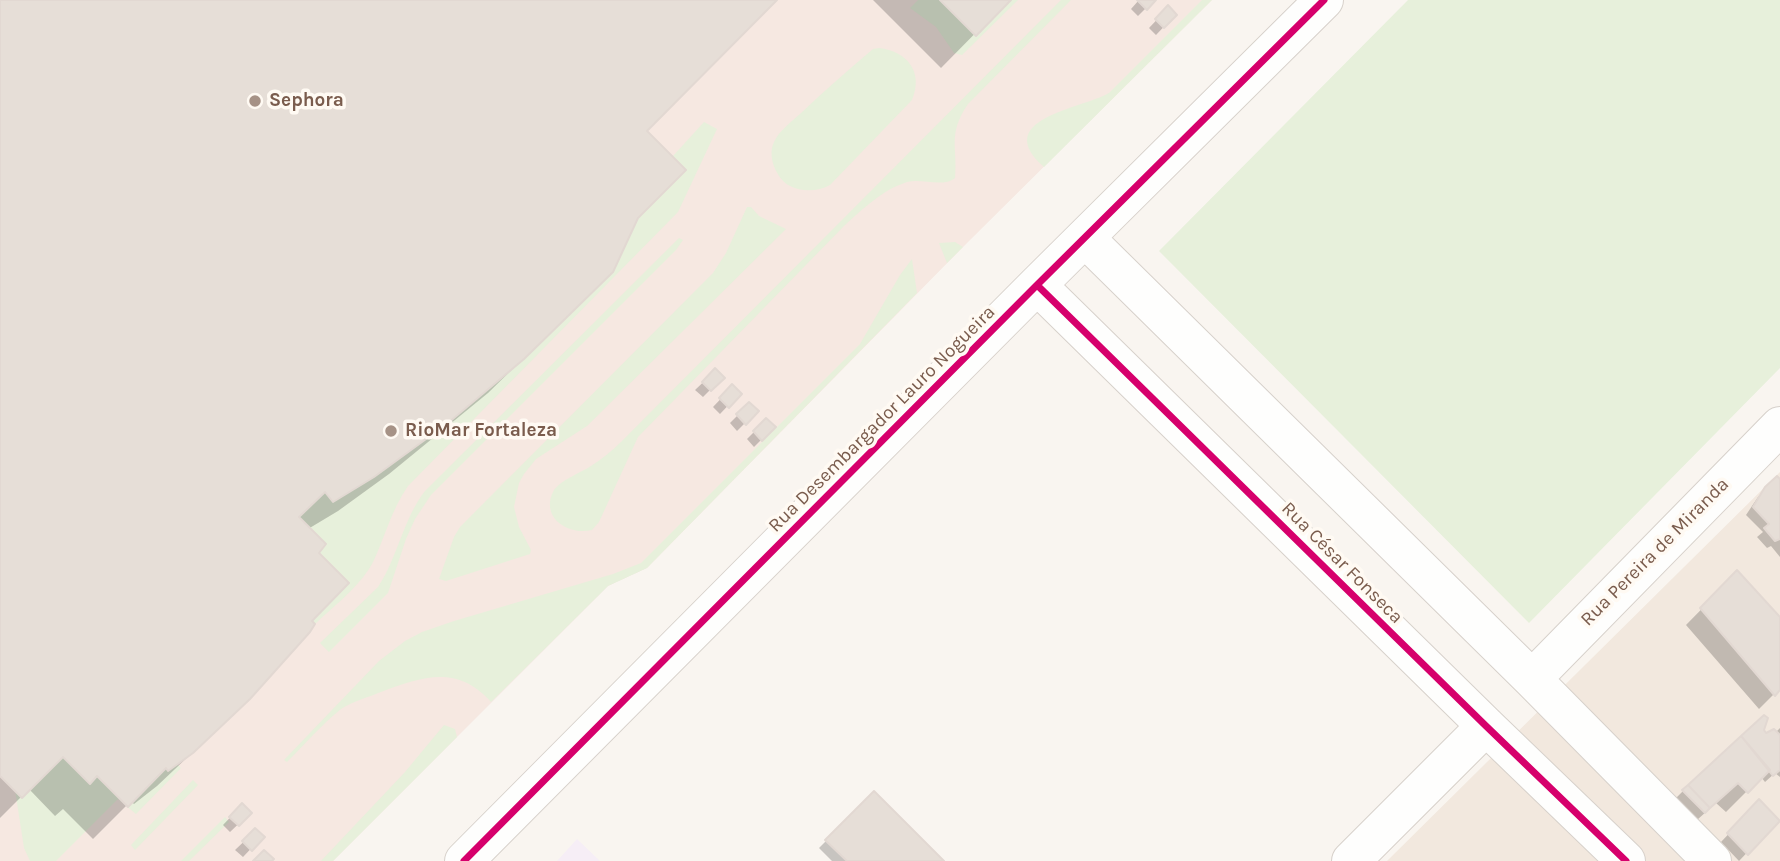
<!DOCTYPE html>
<html>
<head>
<meta charset="utf-8">
<style>
  body { margin:0 }
  canvas { display:block; background:#f9f5f0 }
</style>
</head>
<body>
<canvas width="1780" height="861"></canvas>
<script>
const context = document.querySelector('canvas').getContext('2d');
context.lineJoin = 'round';
function fill(path, color) {
  context.fillStyle = color;
  context.fill(path, 'evenodd');
}
function trace(path, color, width, dash) {
  context.strokeStyle = color;
  context.lineWidth = width;
  context.lineCap = dash ? 'butt' : 'round';
  context.setLineDash(dash || []);
  context.stroke(path);
}
function label(font, color, halo, rows, align = 'center') {
  context.font = font + ' Karla,sans-serif';
  context.lineWidth = 7;
  context.setLineDash([]);
  context.textBaseline = 'middle';
  context.strokeStyle = halo;
  context.fillStyle = color;
  for (const [text, x, y, turn = 0] of rows) {
    context.save();
    context.translate(x, y);
    context.rotate((+turn || 0) * Math.PI / 180);
    context.textAlign = isNaN(turn) ? turn : align;
    if (halo) context.strokeText(text, 0, 0);
    context.fillText(text, 0, 0);
    context.restore();
  }
}
const residential = new Path2D(`
  M1780 472V861H1387Z`);
const commercial = new Path2D(`
  M0 0H1212L963 247 647 568 608 586 333 861H0Z`);
const education = new Path2D(`
  M577 839 600 861H557Z`);
const green = new Path2D(`
  M918 0H940L976 35 1011 0H1018L962 55 954 53 936 27 910 8Z
  M1061 0H1071L968 104C947 135 958 147 955 178 943 188 922 178 907 182 882 190 863 209 844 226L638 437 599 522 592 530C568 536 539 517 554 490 561 480 580 473 591 466 602 459 612 451 621 442Z
  M1202 0H1212L1044 167C990 119 1081 109 1109 93Z
  M1408 0H1780V368L1529 623 1159 251Z
  M879 48C907 51 924 72 912 100L830 185C818 192 800 192 788 185 776 177 767 156 774 142 779 131 791 122 800 114 823 92 848 70 873 49Z
  M704 122 717 129 678 212 408 486C391 511 386 534 374 560 362 585 335 605 315 624L312 621 349 583 319 553 325 544 299 517 325 492 333 502 374 477 425 440 524 359 613 272 638 218 686 170 673 156Z
  M747 207H751L759 216 786 229 587 426 536 459 524 474 519 483 514 507 519 527 531 550 530 554 446 581 439 579 454 537 460 527 713 273 726 253Z
  M679 238 683 240 676 250 431 495 415 519 406 539 388 593 329 652 320 643 378 587C398 557 403 519 425 491Z
  M955 242 963 247 947 263 939 243Z
  M912 259 917 293 647 568 608 586 491 702C457 664 422 677 381 692 369 697 353 701 341 709 322 724 304 745 287 762L284 760 379 661 405 641 422 632 454 621 613 574 641 563 860 344 900 275Z
  M444 725 455 729 457 737 333 861H321L405 772Z
  M63 757 89 784 97 776 166 768 169 771 177 764 181 768 136 814 118 799 56 861H30L24 848 15 790 22 798Z
  M193 780 198 785 135 850 131 845Z
  M225 817 229 822 189 861H181Z`);
const shadow = new Path2D(`
  M0 0H775L645 131 637 217 577 306 488 393 389 474 338 511 308 529 316 553 310 621 228 719 157 786 134 804 131 801 93 839 63 809 55 816 29 789 0 818Z
  M873 0H1008L941 68Z
  M1139 0H1154L1138 16 1131 9Z
  M1168 8 1175 15 1156 35 1149 28Z
  M715 371 722 378 703 397 695 390Z
  M732 387 739 394 720 414 713 407Z
  M749 404 757 411 737 431 730 423Z
  M766 420 774 427 754 447 747 439Z
  M1777 479 1780 482V557L1771 546 1767 548 1757 537 1763 532 1746 515 1758 497Z
  M1737 573 1780 619V688L1759 709 1686 625Z
  M1780 728V777L1775 773 1765 782 1761 777 1726 812 1716 803 1688 828 1668 806 1683 791 1762 730 1766 735 1775 733Z
  M874 793 942 861H832L819 848Z
  M1759 802 1778 820 1739 861 1721 842Z
  M242 805 250 813 230 832 223 825Z
  M255 831 262 837 243 857 235 850Z`);
const building = new Path2D(`
  M0 0H777L647 131 686 170 638 218 613 272 524 359 448 423 374 477 333 502 325 492 299 517 326 544 319 553 349 583 312 621 315 624 310 632 250 699 193 753 168 771 166 768 128 807 97 776 90 784 63 757 22 798 0 776Z
  M940 0H1011L976 36Z
  M1137 0H1156L1147 10Z
  M1168 5 1177 15 1164 28 1155 19Z
  M715 368 725 378 711 391 702 382Z
  M732 384 742 394 729 408 719 398Z
  M749 402 759 411 746 425 736 414Z
  M766 418 776 427 762 441 753 431Z
  M1777 476 1780 479V539L1775 541 1764 528 1769 524 1753 507 1765 487Z
  M1737 570 1780 617V690L1775 696 1700 608Z
  M1764 715 1768 718 1764 730 1766 733 1774 729 1780 735V770L1773 776 1741 736Z
  M1741 736 1770 770 1748 793 1738 783 1710 808 1688 785Z
  M1688 785 1710 808 1705 813 1682 790Z
  M874 791 944 861H847L825 840Z
  M1759 799 1780 821 1748 855 1727 833Z
  M242 803 252 813 239 826 229 817Z
  M255 828 265 837 252 851 242 841Z
  M264 850 274 859 272 861H253Z`);
const minor = new Path2D(`
  M1085 238 1532 679 1712 861
  M1037 285 1486 726 1626 861
  M1532 679 1780 426
  M464 861 1037 285 1324 0
  M1351 861 1486 726`);
const cycleway = new Path2D(`
  M1037 285 1486 726 1626 861
  M464 861 1037 285 1324 0`);
const markers = [
  [255,101,7,"#a69286"],
  [391,431,7,"#a69286"]
];
const poiNames = [
  ["Sephora",269,101],
  ["RioMar Fortaleza",405,431]
];
const streetNames = [
  ["Rua Desembargador Lauro Nogueira",882,419,-45],
  ["Rua Pereira de Miranda",1655,552,-45],
  ["Rua César Fonseca",1342,563,45]
];
fill(residential, '#f2e8de');
fill(commercial, '#f6e8e1');
fill(education, '#f6eef6');
fill(green, '#e7f0db');
fill(shadow, '#0003');
fill(building, '#e6ded7');
trace(building, '#e2d8d2', 2);
trace(minor, '#d7d1cb', 40);
trace(minor, '#fefefd', 38);
trace(cycleway, '#d6006c', 7);
for (const [x, y, r, color] of markers) {
  const dot = new Path2D();
  dot.arc(x, y, r, 0, 2 * Math.PI);
  context.fillStyle = color;
  context.fill(dot);
  trace(dot, '#fffaf3', 2.5);
}
label('bold 19px', '#7a5c4d', '#fffaf3', poiNames, 'left');
label('19px', '#7a5c4d', '#fffaf3', streetNames);
</script>
</body>
</html>
